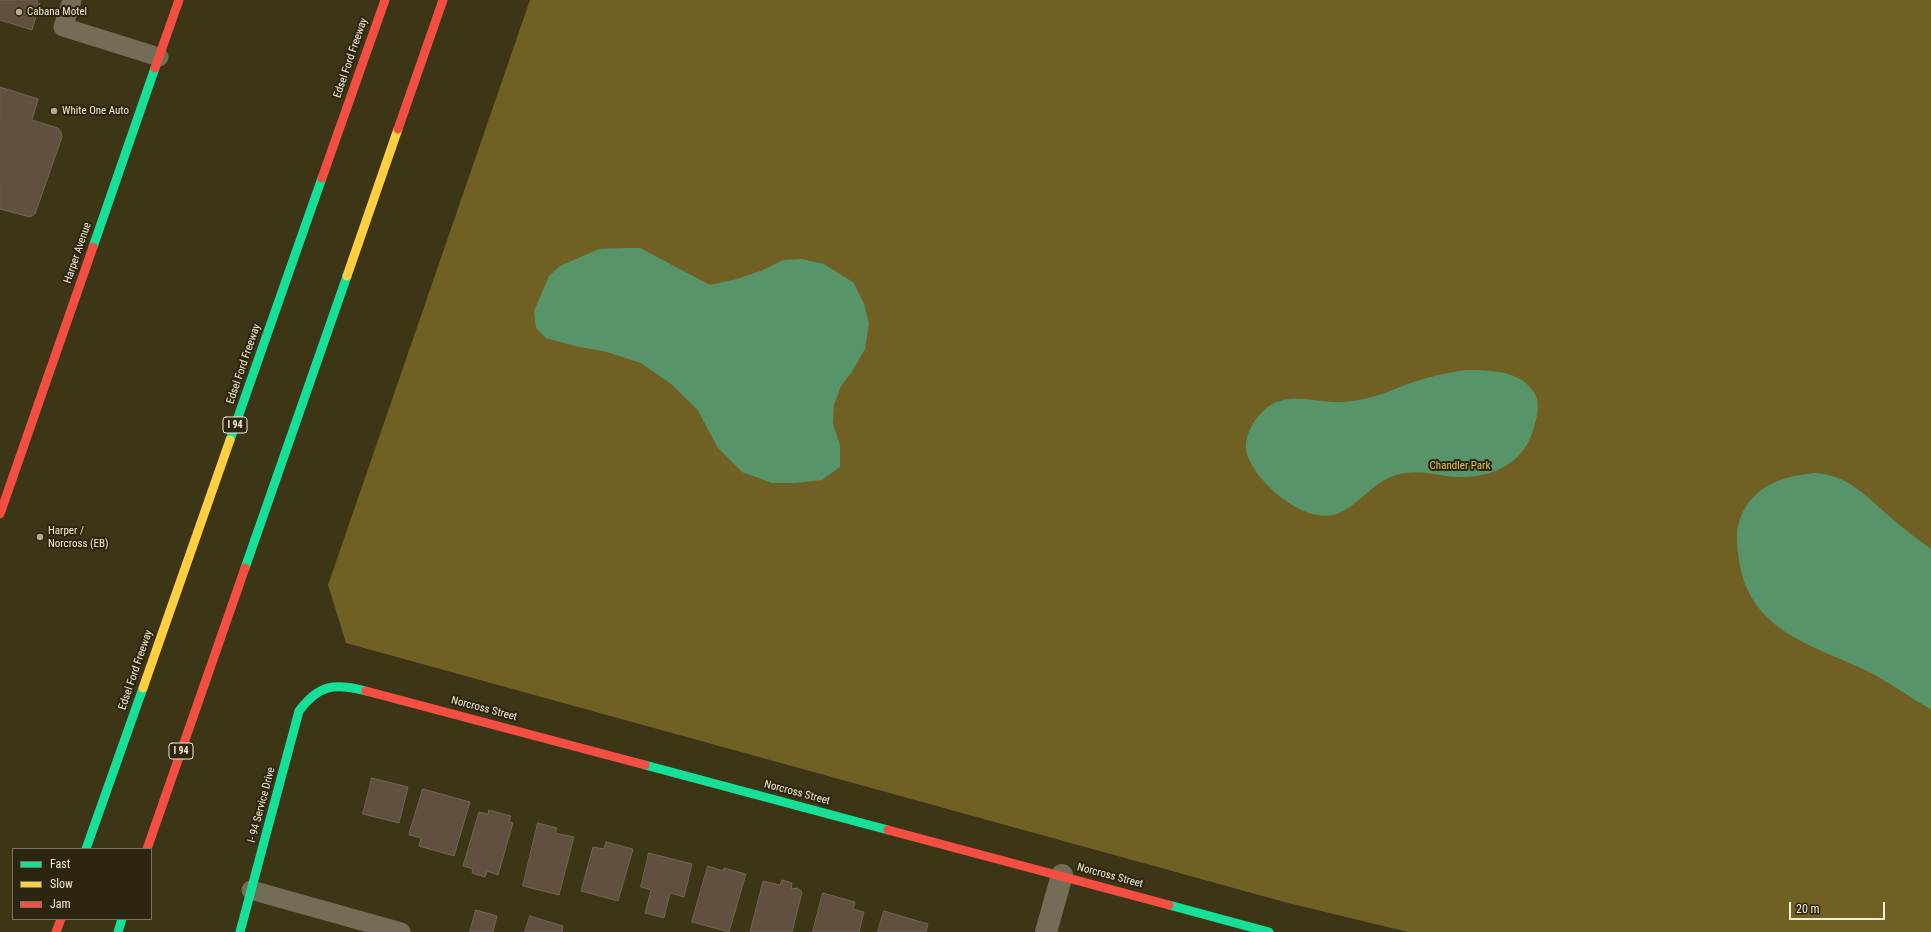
<!DOCTYPE html>
<html>
<head>
<meta charset="utf-8">
<style>
  body { margin:0 }
  #map { position:relative; width:1931px; height:932px; overflow:hidden; background:#3c3516; font-family:"Roboto Condensed",sans-serif }
  canvas { display:block }
  .legend { position:absolute; left:12px; top:848px; width:140px; height:72px; box-sizing:border-box; background:#2c2611; border:1px solid #7c755e; margin:0; padding:5px 7px; list-style:none; font-size:12px; color:#f4ecd1 }
  .legend li { display:flex; align-items:center; gap:8px; height:20px }
  .legend b { width:20px; border:1px solid #7c755e }
  .scale { position:absolute; left:1789px; top:902px; width:96px; height:18px; box-sizing:border-box; border:2px solid #f4ecd1; border-top:0; padding-left:5px; font-size:12px; line-height:14px; white-space:nowrap; color:#f4ecd1; -webkit-text-stroke:3px #2c2611; paint-order:stroke }
</style>
</head>
<body>
<div id="map">
<canvas width="1931" height="932"></canvas>
<ul class="legend">
<li><b style="height:5px;background:#16e098"></b>Fast</li>
<li><b style="height:5px;background:#ffcf43"></b>Slow</li>
<li><b style="height:5px;background:#f24e42"></b>Jam</li>
</ul>
<div class="scale">20 m</div>
</div>
<script>
const context = document.querySelector('canvas').getContext('2d');
context.lineJoin = 'round';
function fill(path, color) {
  context.fillStyle = color;
  context.fill(path, 'evenodd');
}
function trace(path, color, width, dash) {
  context.strokeStyle = color;
  context.lineWidth = width;
  context.lineCap = dash ? 'butt' : 'round';
  context.setLineDash(dash || []);
  context.stroke(path);
}
function label(font, color, halo, rows, align = 'center') {
  context.font = font + ' "Roboto Condensed",sans-serif';
  context.lineWidth = 4;
  context.setLineDash([]);
  context.textBaseline = 'middle';
  context.strokeStyle = halo;
  context.fillStyle = color;
  for (const [text, x, y, turn = 0] of rows) {
    context.save();
    context.translate(x, y);
    context.rotate((+turn || 0) * Math.PI / 180);
    context.textAlign = isNaN(turn) ? turn : align;
    if (halo) context.strokeText(text, 0, 0);
    context.fillText(text, 0, 0);
    context.restore();
  }
}
const green = new Path2D(`
  M530 0H1931V932H1408L1288 903 346 643 328 585Z`);
const water = new Path2D(`
  M625 248H640L710 285 737 279 763 270 783 260 802 259 824 264 854 283 864 304 869 324 865 349 852 372 841 386 834 405 833 424 840 445V467L822 480 795 483H772L742 472 718 448 697 409 671 384 641 363 607 352 575 346 546 338 536 328 534 311 549 276 560 266 599 249Z
  M1465 370C1489 370 1519 370 1534 392 1541 404 1537 418 1533 430 1522 469 1482 481 1446 476 1429 473 1413 470 1396 475 1373 482 1360 504 1339 513 1307 527 1259 485 1248 457 1240 439 1256 414 1271 405 1292 392 1320 404 1343 402 1364 401 1386 393 1405 385 1424 378 1445 373 1465 370Z
  M1815 473C1848 475 1866 496 1890 517 1903 528 1917 539 1931 549V709C1910 698 1891 683 1869 672 1814 645 1749 632 1739 560 1737 546 1735 532 1740 519 1752 486 1783 476 1815 473Z`);
const building = new Path2D(`
  M0 0H38L37 4 40 3 32 30 0 20Z
  M0 87 38 99 32 120 58 128 61 132 62 137 35 214 30 217 0 209Z
  M372 778 408 787 399 823 363 814Z
  M423 789 470 802 454 856 419 846 421 838 409 835Z
  M489 810 511 816 509 822 513 823 498 875 487 871 485 877 472 873 473 869 463 866 479 812 488 814Z
  M538 823 557 828 555 833 574 837 559 895 523 886Z
  M606 842 633 849 618 901 581 891 593 847 604 849Z
  M649 853 692 864 684 897 670 893 664 918 645 913 651 890 641 887Z
  M708 866 723 871 724 868 746 874 729 932 692 922Z
  M782 880 792 883 791 889 798 888 802 892 792 932H750L763 881 780 885Z
  M823 893 855 902 853 909 864 912 859 932H813Z
  M476 910 497 916 493 932H470Z
  M884 911 928 924 926 932H878Z
  M530 916 563 926 562 932H525Z`);
const lane = new Path2D(`
  M72 0 63 27 159 57
  M251 890 401 932`);
const street = new Path2D(`
  M1046 932 1062 875`);
const fast = new Path2D(`
  M93 247 155 68
  M230 440 322 178
  M245 568 347 276
  M645 765 888 830
  M86 849 143 688
  M1169 905 1269 932
  M118 932 122 919
  M240 932 299 711C319 684 335 683 366 691`);
const slow = new Path2D(`
  M347 276 398 129
  M143 688 230 440`);
const jam = new Path2D(`
  M155 68 179 0
  M398 129 443 0
  M322 178 385 0
  M0 514 93 247
  M366 691 645 765
  M888 830 1169 905
  M147 849 245 568
  M56 932 61 919`);
const markers = [
  [19,12,4,"#b4ac90"],
  [54,111,4,"#b4ac90"],
  [40,537,4,"#b4ac90"]
];
const shields = [
  [235,425,24],
  [181,751,24]
];
const shieldNames = [
  ["I 94",235,425],
  ["I 94",181,751]
];
const poiNames = [
  ["Cabana Motel",27,12],
  ["White One Auto",62,111],
  ["Harper /",48,531],
  ["Norcross (EB)",48,544]
];
const streetNames = [
  ["Edsel Ford Freeway",351,58,-71],
  ["Harper Avenue",78,253,-71],
  ["Edsel Ford Freeway",244,364,-71],
  ["Edsel Ford Freeway",136,670,-71],
  ["Norcross Street",484,709,15],
  ["Norcross Street",797,793,15],
  ["I- 94 Service Drive",262,805,-75],
  ["Norcross Street",1110,876,15]
];
const parkNames = [
  ["Chandler Park",1460,466]
];
fill(green, '#716024');
fill(water, '#579469');
fill(building, '#615040');
trace(building, '#736555', 1);
trace(lane, '#736d57', 19);
trace(street, '#736d57', 22);
trace(fast, '#16e098', 9);
trace(slow, '#ffcf43', 9);
trace(jam, '#f24e42', 9);
for (const [x, y, r, color] of markers) {
  const dot = new Path2D();
  dot.arc(x, y, r, 0, 2 * Math.PI);
  context.fillStyle = color;
  context.fill(dot);
  trace(dot, '#2c2611', 1.5);
}
for (const [x, y, w] of shields) {
  const box = new Path2D();
  box.roundRect(x - w / 2, y - 8, w, 16, 3);
  context.fillStyle = '#2c2611';
  context.fill(box);
  trace(box, '#f4ecd1', 1);
}
label('bold 10px', '#f4ecd1', null, shieldNames);
label('11px', '#f4ecd1', '#2c2611', poiNames, 'left');
label('11px', '#f4ecd1', '#2c2611', streetNames);
label('11px', '#dfc35d', '#2c2611', parkNames);
</script>
</body>
</html>
